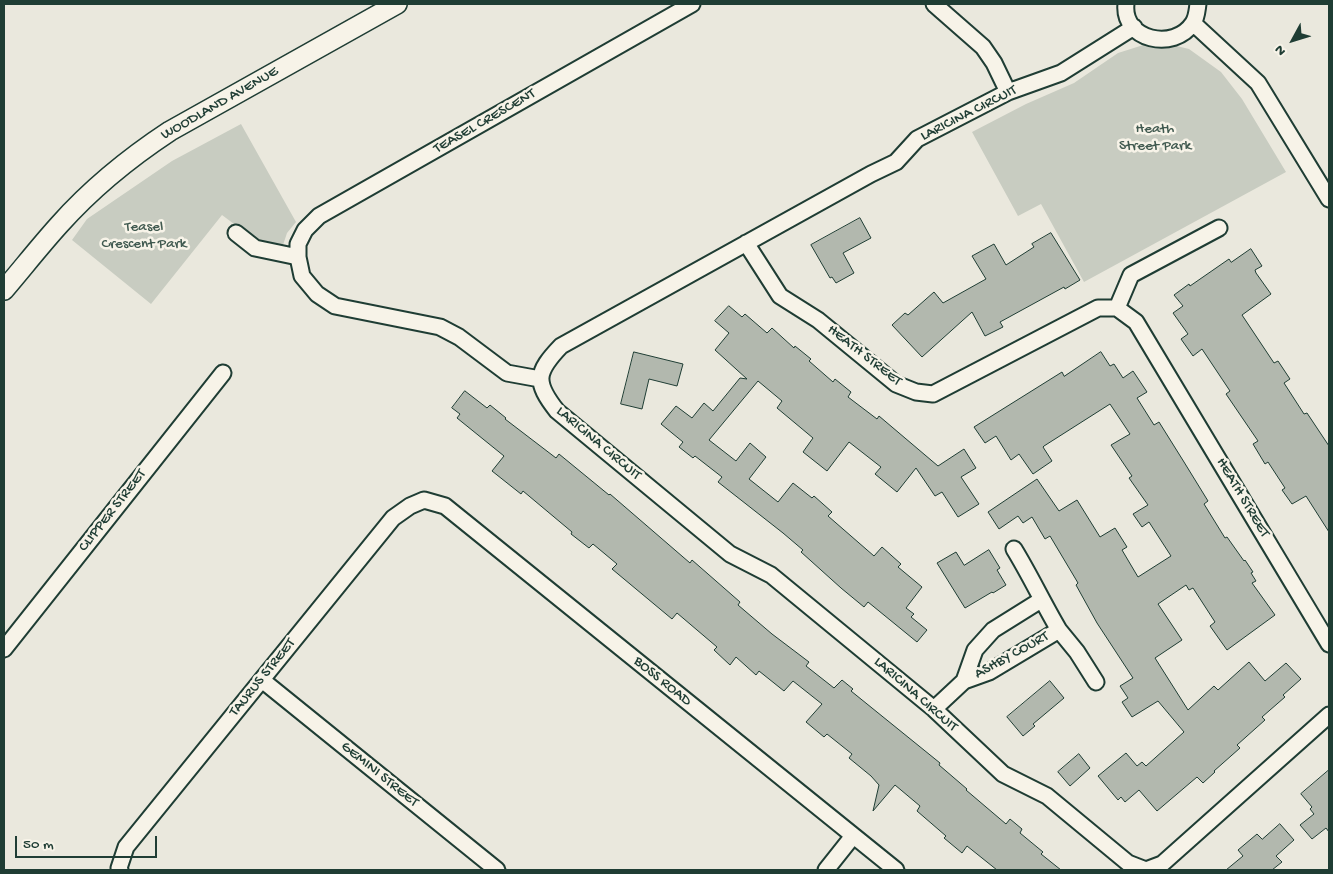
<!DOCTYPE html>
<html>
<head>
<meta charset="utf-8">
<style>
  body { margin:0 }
  #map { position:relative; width:1333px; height:874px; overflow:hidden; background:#eae8dd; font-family:"Gochi Hand",sans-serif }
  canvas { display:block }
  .frame { position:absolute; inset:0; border:5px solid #1f3d34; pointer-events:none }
  .north { position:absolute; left:1268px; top:15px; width:50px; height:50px; -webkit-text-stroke:4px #f7f3e8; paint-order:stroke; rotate:231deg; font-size:14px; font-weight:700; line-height:20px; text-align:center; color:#1f3d34 }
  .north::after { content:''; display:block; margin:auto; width:18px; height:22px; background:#1f3d34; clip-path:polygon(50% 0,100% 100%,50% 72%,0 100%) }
  .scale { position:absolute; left:15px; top:836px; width:142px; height:22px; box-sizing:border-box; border:2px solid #1f3d34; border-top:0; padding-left:6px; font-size:15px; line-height:18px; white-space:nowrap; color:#1f3d34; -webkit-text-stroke:4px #f7f3e8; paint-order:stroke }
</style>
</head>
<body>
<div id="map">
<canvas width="1333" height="874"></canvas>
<div class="frame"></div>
<div class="north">N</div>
<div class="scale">50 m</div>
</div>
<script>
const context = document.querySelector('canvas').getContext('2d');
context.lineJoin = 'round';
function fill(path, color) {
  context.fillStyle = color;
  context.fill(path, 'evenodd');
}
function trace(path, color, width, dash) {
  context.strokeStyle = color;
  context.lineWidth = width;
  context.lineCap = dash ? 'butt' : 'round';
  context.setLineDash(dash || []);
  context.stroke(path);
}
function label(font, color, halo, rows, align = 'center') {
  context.font = font + ' "Gochi Hand",sans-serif';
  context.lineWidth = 5;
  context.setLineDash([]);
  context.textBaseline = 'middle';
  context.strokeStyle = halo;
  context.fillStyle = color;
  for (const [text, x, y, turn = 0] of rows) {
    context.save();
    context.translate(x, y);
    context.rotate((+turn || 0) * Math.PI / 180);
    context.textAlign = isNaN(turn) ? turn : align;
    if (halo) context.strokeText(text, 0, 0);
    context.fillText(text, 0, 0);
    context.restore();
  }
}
const green = new Path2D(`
  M1156 41 1189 49 1221 72 1242 99 1286 172 1084 282 1041 204 1018 216 972 132 1026 104 1074 83 1118 53Z
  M241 124 296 222 287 233 281 251 258 242 222 215 151 304 72 240 87 219 172 161Z`);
const building = new Path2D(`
  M860 218 871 238 843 253 854 273 836 283 832 277 830 278 811 245Z
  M1051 233 1080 280 1065 289 1064 287 1000 322 1003 327 985 336 972 312 922 357 892 325 905 313 908 315 934 292 943 303 986 279 972 256 994 244 1006 265 1034 247 1032 244Z
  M1251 249 1262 266 1255 270 1256 273 1271 294 1242 315 1274 363 1278 361 1290 379 1284 383 1304 414 1307 413 1329 446V532L1306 496 1292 504 1282 490 1285 488 1268 462 1265 464 1253 444 1258 441 1226 394 1230 391 1202 349 1193 356 1181 339 1188 334 1173 313 1183 306 1174 295 1189 284 1190 286 1229 259 1231 262Z
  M729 306 742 317 745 314 767 333 772 328 794 348 795 346 811 359 809 361 833 382 835 379 851 392 848 397 877 419 879 416 938 466 964 449 976 468 961 477 979 504 958 517 942 492 935 496 916 468 897 492 875 474 881 467 849 442 827 471 803 452 813 438 777 408 782 401 758 381 709 440 736 461 750 443 766 457 749 479 778 502 793 483 812 498 814 496 832 512 828 516 874 556 882 547 901 564 898 567 922 587 906 608 914 614 911 617 927 630 917 642 868 602 864 607 841 588 801 552 803 550 783 533 718 482 722 477 695 456 693 458 679 447 683 442 661 424 676 406 692 418 704 403 713 411 740 378 747 379 715 350 729 333 715 321Z
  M634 352 683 364 677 386 649 379 642 409 621 404Z
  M1101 352 1110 366 1114 364 1123 378 1133 371 1147 392 1137 398 1154 425 1159 422 1184 462 1208 501 1204 504 1225 538 1227 537 1244 561 1245 560 1253 572 1251 573 1256 581 1252 583 1275 615 1227 650 1210 626 1215 622 1193 588 1189 590 1186 585 1158 604 1182 640 1155 658 1188 710 1214 686 1218 690 1249 662 1265 681 1286 663 1301 679 1283 695 1285 697 1262 717 1265 720 1237 745 1240 748 1214 771 1215 772 1203 783 1197 777 1157 811 1139 790 1125 802 1121 797 1118 800 1098 776 1126 753 1137 766 1142 762 1146 766 1184 732 1158 701 1132 717 1122 702 1128 698 1120 686 1133 678 1097 623 1076 585 1078 583 1050 536 1045 539 1032 517 1023 523 1018 516 999 529 988 512 1037 479 1059 511 1077 500 1100 537 1115 528 1127 547 1122 550 1138 577 1171 556 1149 522 1142 527 1133 514 1148 505 1129 478 1132 476 1111 445 1130 434 1110 404 1044 446 1043 447 1052 461 1033 474 1019 454 1011 460 996 436 985 443 974 427 1062 372 1064 376Z
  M465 391 487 408 490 405 506 418 505 419 556 458 559 454 609 495 610 494 690 563 692 560 740 602 738 605 772 634 809 662 806 666 834 688 842 680 853 689 851 691 940 763 939 765 967 789 966 790 1006 824 1010 819 1022 829 1020 833 1043 852 1041 854 1061 870H997L967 846 962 853 944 838 946 836 917 811 920 806 895 785 873 811 879 785 871 776 849 758 852 754 827 734 824 737 806 722 822 704 793 681 784 691 759 671 756 675 736 657 730 665 714 650 717 647 677 613 672 619 612 569 617 564 593 544 589 548 571 534 572 532 523 491 521 494 492 471 504 456 457 418 460 414 452 408Z
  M989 550 1000 568 997 570 1006 585 993 593 992 592 965 608 937 563 956 552 964 565Z
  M1050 681 1064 698 1033 724 1035 726 1023 736 1007 717Z
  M1079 754 1090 768 1070 786 1058 772Z
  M1329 770V832L1326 828 1312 839 1300 825 1314 814 1310 809 1312 807 1301 794Z
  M1280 824 1294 840 1276 856 1282 862 1272 870H1226L1243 856 1238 850 1257 834 1262 839Z`);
const minor = new Path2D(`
  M934 4 983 47 994 63 1008 92
  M1126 4C1122 40 1174 52 1193 23 1197 17 1197 10 1198 4
  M1193 23 1258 83 1329 199
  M1134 27 1061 73 1008 92 917 139 896 162 871 174 561 346C536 372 534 382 557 411L730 554 771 575 934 709 1003 774 1047 796 1128 863 1146 870
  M236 233 255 248 298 257
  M746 243 780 296 818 320 896 384 916 392 933 394 1098 308H1117L1136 322 1329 644
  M1117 308 1131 275 1219 228
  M540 379 507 373 459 337 440 327 335 306 317 294 302 276 298 257V244L305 230 319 216 692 4
  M1014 549C1030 575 1043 603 1059 630L989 672 964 681 975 650 993 630 1041 600
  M1059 630 1077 652 1096 682
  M4 649 223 373
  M262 680 497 870
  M934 709 964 681
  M120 870 119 868 126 847 393 518 410 506 424 500 445 506 896 870
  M826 870 853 836
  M1146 870 1162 864 1329 715`);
const tertiary = new Path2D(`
  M4 290C22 269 40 246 59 225 91 189 129 158 170 131L397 4`);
const streetNames = [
  ["WOODLAND AVENUE",220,104,-30],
  ["LARICINA CIRCUIT",969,114,-27],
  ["TEASEL CRESCENT",485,122,-30],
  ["HEATH STREET",864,356,38],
  ["LARICINA CIRCUIT",598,444,40],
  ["HEATH STREET",1242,498,59],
  ["CLIPPER STREET",113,511,-52],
  ["ASHBY COURT",1012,656,-29],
  ["TAURUS STREET",263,678,-51],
  ["BOSS ROAD",662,682,39],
  ["LARICINA CIRCUIT",915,695,41],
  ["GEMINI STREET",379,775,39]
];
const parkNames = [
  ["Heath",1155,130],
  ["Street Park",1155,147],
  ["Teasel",144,228],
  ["Crescent Park",144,245]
];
fill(green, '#c8ccc1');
fill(building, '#b2b8ae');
trace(building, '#1f3d34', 1);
trace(minor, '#1f3d34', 19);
trace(tertiary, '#1f3d34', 22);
trace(minor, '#f7f3e8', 15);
trace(tertiary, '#f7f3e8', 19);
label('15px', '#1f3d34', '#f7f3e8', streetNames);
label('15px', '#415a50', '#f7f3e8', parkNames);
</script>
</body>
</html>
